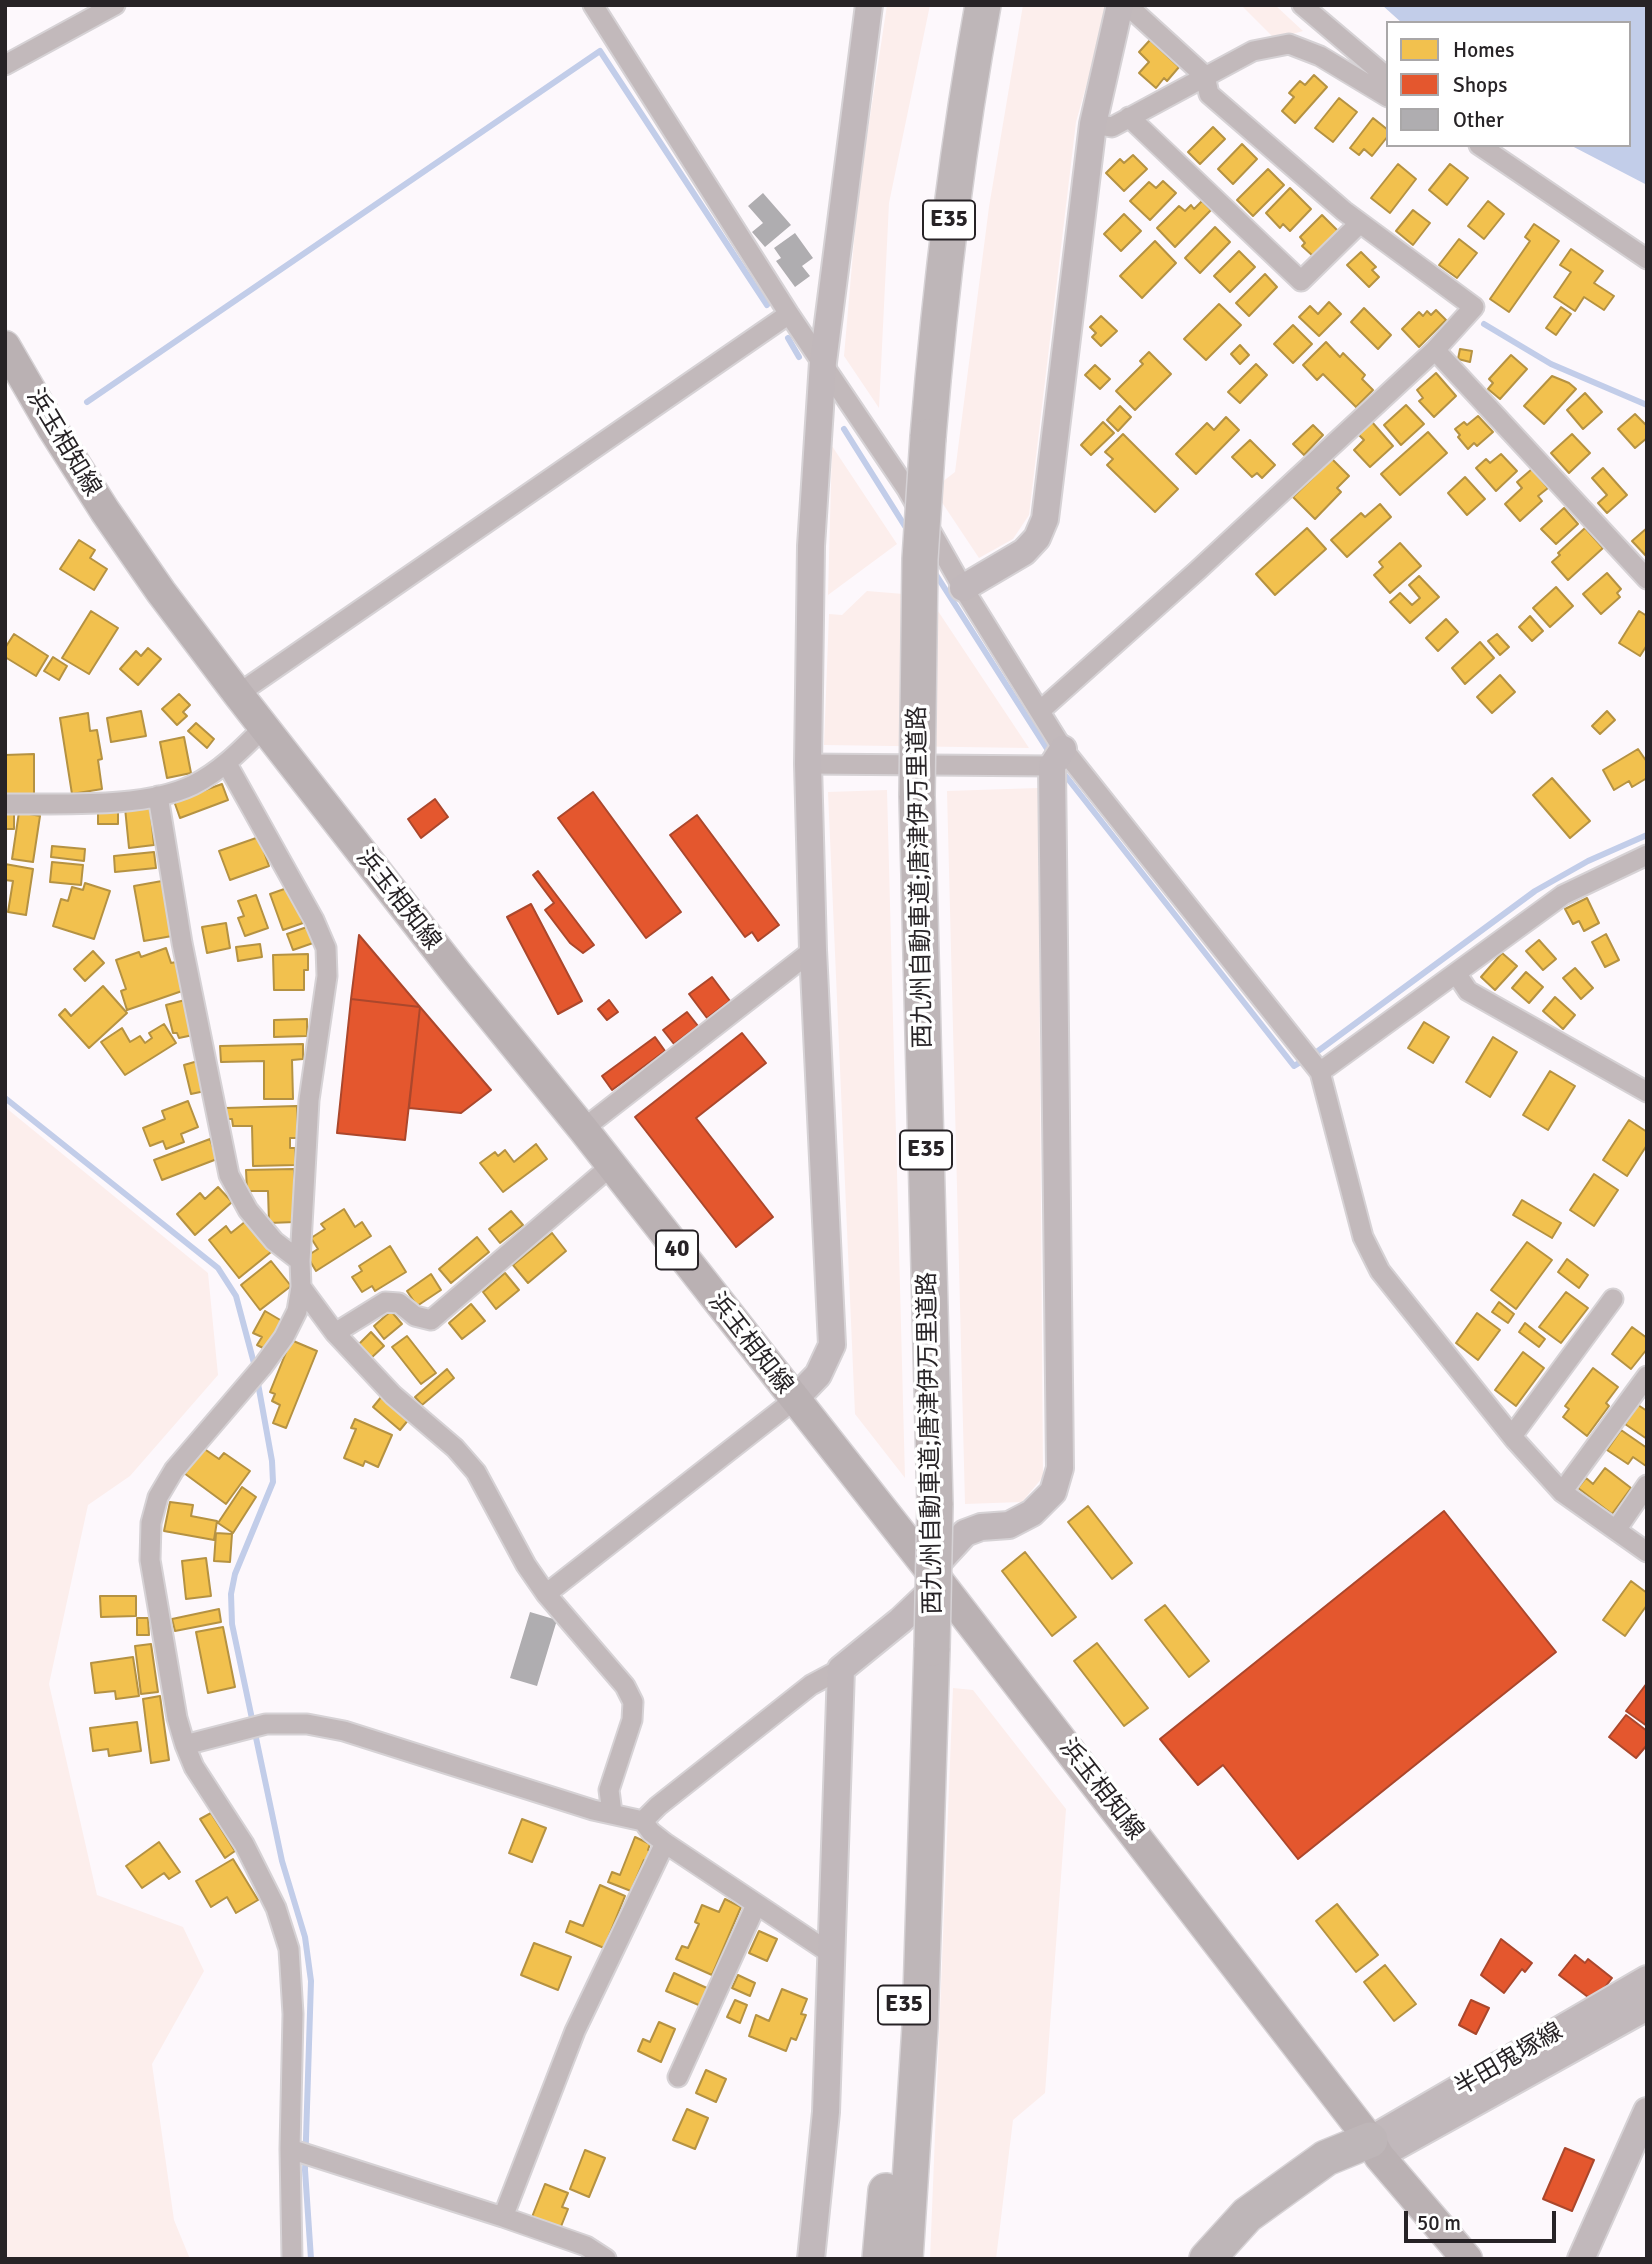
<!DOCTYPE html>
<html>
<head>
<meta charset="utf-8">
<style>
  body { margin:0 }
  #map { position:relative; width:1652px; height:2264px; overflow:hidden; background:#fdf8fc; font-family:Signika,sans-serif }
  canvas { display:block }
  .frame { position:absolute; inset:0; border:7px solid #272326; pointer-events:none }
  .legend { position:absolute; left:1386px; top:21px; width:245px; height:126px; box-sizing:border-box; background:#fff; border:2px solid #a9a7a8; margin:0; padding:9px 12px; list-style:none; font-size:21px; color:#272326 }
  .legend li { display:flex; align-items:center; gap:14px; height:35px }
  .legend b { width:35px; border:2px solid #a9a7a8 }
  .scale { position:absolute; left:1404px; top:2211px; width:152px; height:32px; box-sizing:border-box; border:4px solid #272326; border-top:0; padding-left:9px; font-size:21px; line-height:24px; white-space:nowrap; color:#272326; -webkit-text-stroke:5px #fff; paint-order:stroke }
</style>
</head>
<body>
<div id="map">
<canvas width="1652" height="2264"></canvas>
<div class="frame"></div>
<ul class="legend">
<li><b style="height:19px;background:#f2c14e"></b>Homes</li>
<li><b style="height:19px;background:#e4572e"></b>Shops</li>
<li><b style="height:19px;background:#afadb0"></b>Other</li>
</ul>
<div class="scale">50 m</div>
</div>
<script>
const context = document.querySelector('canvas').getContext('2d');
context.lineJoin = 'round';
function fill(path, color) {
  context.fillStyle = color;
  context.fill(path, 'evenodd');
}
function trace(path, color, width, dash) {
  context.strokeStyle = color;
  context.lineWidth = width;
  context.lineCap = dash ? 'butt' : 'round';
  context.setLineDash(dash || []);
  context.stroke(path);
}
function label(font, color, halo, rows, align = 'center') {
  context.font = font + ' Signika,"Noto Sans JP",sans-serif';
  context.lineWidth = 7;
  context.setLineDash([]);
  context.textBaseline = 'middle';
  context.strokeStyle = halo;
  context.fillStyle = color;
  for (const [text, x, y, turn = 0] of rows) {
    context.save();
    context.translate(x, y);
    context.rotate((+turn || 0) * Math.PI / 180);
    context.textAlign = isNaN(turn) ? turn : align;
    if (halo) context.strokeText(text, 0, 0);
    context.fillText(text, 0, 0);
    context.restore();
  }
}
const green = new Path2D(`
  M887 5H930L889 203 879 408 844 356 858 196Z
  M1023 5H1109L1076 122 1029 515 1013 539 979 558 933 489 955 472 989 207Z
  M1241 5H1275L1303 31 1275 39Z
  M832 446 897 544 828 595Z
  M867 591 928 596 1029 748 824 745 829 614 842 615Z
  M1038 788 1043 1477 1022 1502 965 1504 947 791Z
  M887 790 905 1478 855 1414 828 792Z
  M5 1107 208 1273 218 1375 130 1476 88 1505 49 1684 97 1895 183 1927 204 1971 152 2064 174 2220 190 2259H5Z
  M953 1688 973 1690 1066 1809 1045 2093 1013 2120 996 2259H930Z`);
const water = new Path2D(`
  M1382 5H1647V185L1570 145H1629V23H1402Z`);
const homes = new Path2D(`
  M1150 40 1179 67 1167 81 1164 78 1156 88 1139 73 1149 62 1139 52Z
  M1314 75 1327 87 1295 123 1282 111 1294 97 1289 93 1300 81 1305 85Z
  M1339 98 1357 112 1333 142 1315 128Z
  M1373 118 1388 130V136L1372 156 1364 149 1359 155 1350 148Z
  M1213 127 1225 139 1200 164 1188 152Z
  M1242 144 1257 159 1233 184 1218 169Z
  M1133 155 1147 169 1124 191 1106 173 1120 159 1124 163Z
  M1398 164 1416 179 1390 213 1371 198Z
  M1450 164 1468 178 1447 205 1429 190Z
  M1268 169 1284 185 1253 216 1237 200Z
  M1163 181 1176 193 1150 220 1130 201 1149 182 1156 188Z
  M1290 188 1311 209 1290 231 1283 224 1280 228 1266 213Z
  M1202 201 1211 210 1175 247 1157 228 1179 206 1185 211 1191 205 1194 209Z
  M1488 201 1504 214 1484 239 1468 226Z
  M1413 210 1430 223 1413 245 1396 231Z
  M1124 214 1141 231 1121 251 1104 234Z
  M1322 215 1338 231 1313 256 1302 246 1305 243 1300 237Z
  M1534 224 1559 241 1509 312 1490 299 1530 241 1525 237Z
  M1215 227 1230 242 1200 273 1185 258Z
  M1459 239 1477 253 1457 278 1439 265Z
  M1155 241 1176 263 1142 298 1120 276Z
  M1571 249 1603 271 1594 283 1614 296 1604 310 1584 297 1575 311 1554 297 1571 272 1560 265Z
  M1239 251 1255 267 1230 292 1214 276Z
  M1361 252 1376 267 1372 270 1379 277 1369 287 1347 265Z
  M1265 274 1277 287 1249 316 1236 303Z
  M1329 302 1341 314 1319 336 1299 317 1310 306 1318 314Z
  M1219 304 1241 325 1206 360 1184 339Z
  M1561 307 1571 314 1556 335 1546 328Z
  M1364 308 1391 335 1378 349 1351 322Z
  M1436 310 1446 320 1419 347 1402 329 1419 312 1423 316 1427 311 1431 315Z
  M1101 316 1117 331 1101 346 1092 337 1096 333 1090 327Z
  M1293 325 1312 344 1293 363 1274 344Z
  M1326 342 1340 357 1343 353 1365 375 1362 379 1373 390 1356 407 1323 374 1317 380 1303 365Z
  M1240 345 1249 355 1240 364 1231 354Z
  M1460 349 1472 351 1470 362 1458 359Z
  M1149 352 1171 374 1135 410 1116 391 1143 364 1140 361Z
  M1511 355 1527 369 1500 399 1488 389 1493 383 1489 379Z
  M1256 364 1267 375 1240 403 1228 392Z
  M1095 365 1110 379 1100 389 1085 375Z
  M1436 373 1456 396 1434 417 1419 401 1423 398 1417 390Z
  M1552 376 1569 383 1576 389 1544 424 1524 406Z
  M1585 393 1602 412 1583 429 1567 410Z
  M1406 405 1424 424 1401 445 1384 425Z
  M1120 406 1131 417 1118 431 1107 420Z
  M1635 414 1647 426V438L1635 448 1618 429Z
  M1478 416 1493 432 1477 446 1474 443 1468 449 1458 437 1460 435 1455 429 1464 422 1467 425Z
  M1226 417 1239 430 1196 474 1176 454 1207 423 1214 430Z
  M1103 422 1114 433 1091 455 1081 445Z
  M1372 422 1393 446 1370 467 1354 450 1364 440 1358 434Z
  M1313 425 1323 435 1304 455 1293 444Z
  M1428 432 1447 453 1400 495 1381 474Z
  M1123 434 1178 489 1155 512 1107 465 1113 459 1105 452Z
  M1572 434 1590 453 1569 473 1551 453Z
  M1250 440 1275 465 1262 478 1257 473 1252 477 1232 457Z
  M1501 454 1517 471 1496 491 1476 468 1486 459 1490 463Z
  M1332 459 1349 476 1337 488 1341 492 1315 519 1293 497Z
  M1603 468 1627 495 1607 513 1598 503 1607 495 1592 478Z
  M1532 469 1548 488 1538 496 1542 501 1520 521 1505 504 1522 488 1517 482Z
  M1465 477 1485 499 1467 515 1448 493Z
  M1380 504 1391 517 1347 557 1331 540 1361 513 1365 517Z
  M1564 508 1578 524 1556 544 1541 529Z
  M1307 528 1326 549 1275 595 1256 574Z
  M1585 528 1603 548 1568 580 1552 562 1560 555 1558 553Z
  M1647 528V557L1632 541Z
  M79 540 95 550 90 558 107 569 94 590 60 569Z
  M1400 543 1421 566 1390 593 1374 575 1383 567 1379 562Z
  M1607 573 1621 589 1617 593 1620 597 1601 614 1583 594Z
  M1419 576 1439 597 1410 623 1390 602 1400 593 1412 605 1420 598 1409 585Z
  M1556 587 1573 606 1550 627 1533 608Z
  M91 611 118 628 89 674 62 658Z
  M1639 611 1647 616V645L1640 656 1619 643Z
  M1530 616 1543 631 1532 641 1519 627Z
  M1446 619 1458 632 1438 651 1426 638Z
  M14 634 48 656 36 676 5 657V648Z
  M1497 634 1509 647 1500 655 1488 641Z
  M1480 642 1494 658 1465 684 1452 668Z
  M148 648 161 659 138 685 120 669 136 651 141 656Z
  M53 657 67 666 59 680 44 671Z
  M1500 675 1515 692 1492 713 1477 697Z
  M179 694 190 705 183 712 187 716 177 725 162 709Z
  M141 711 146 736 111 742 107 718Z
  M1607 711 1615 720 1600 734 1592 726Z
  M88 713 90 731 97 730 102 759 98 760 102 789 72 794 60 718Z
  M196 723 214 739 207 748 188 731Z
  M184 737 191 773 167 778 160 742Z
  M1638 749 1647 762V778L1632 787 1629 781 1614 790 1603 770Z
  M34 754V794H6L5 755Z
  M1552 778 1590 821 1570 838 1533 795Z
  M222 784 228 800 180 818 174 801Z
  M150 806 154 845 129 848 125 808Z
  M98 809H118V824H98Z
  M14 812V829H5V813Z
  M19 812 40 816 33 862 12 859Z
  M259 837 269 866 230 880 219 851Z
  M52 846 85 849 84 861 51 857Z
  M154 852 156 868 115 872 114 856Z
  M52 862 83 865 81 885 50 882Z
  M5 864 33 869 26 915 8 912 13 881 5 880Z
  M162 881 172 936 144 941 134 886Z
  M85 883 110 891 94 939 53 926 61 899 68 901 72 887 83 890Z
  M290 887 303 923 283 930 270 894Z
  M256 895 268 928 245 936 238 918 244 916 238 901Z
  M1587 898 1599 923 1584 931 1579 921 1573 924 1565 909Z
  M226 923 230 948 207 953 202 927Z
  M307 927 313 943 293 950 287 934Z
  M1606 934 1619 960 1605 967 1592 942Z
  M1539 940 1556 959 1543 970 1526 951Z
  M260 944 262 957 238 961 236 947Z
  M166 948 171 963 176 962 185 990 127 1010 121 991 126 989 116 960 139 952 141 957Z
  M93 951 104 963 85 981 74 969Z
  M1502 953 1517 966 1495 990 1481 977Z
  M308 954V970H304V990H274L273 955Z
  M1575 968 1593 988 1581 999 1563 978Z
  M1526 972 1543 987 1529 1003 1512 988Z
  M103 986 127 1013 89 1048 59 1015 65 1009 71 1016Z
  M1555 997 1575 1015 1563 1029 1543 1011Z
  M185 1000 193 1035 179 1038 177 1033H173L166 1005Z
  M307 1019V1036L274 1037V1020Z
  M1424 1022 1449 1037 1433 1063 1408 1048Z
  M164 1024 176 1043 125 1075 101 1042 122 1028 130 1042 140 1036 145 1043 152 1038 149 1033Z
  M1493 1037 1517 1052 1490 1097 1466 1082Z
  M303 1044V1059L292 1060 293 1099H264V1061L221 1062 220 1046Z
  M198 1061 205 1091 191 1094 184 1065Z
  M1550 1071 1575 1086 1548 1130 1523 1115Z
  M188 1101 198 1127 181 1134 184 1142 166 1149 163 1141 150 1146 143 1128 165 1119 162 1111Z
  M297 1106 298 1138H290V1148H295L296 1165 253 1166 252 1126H233L232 1119H225V1108Z
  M1629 1120 1647 1132V1145L1627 1176 1603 1160Z
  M210 1139 217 1159 162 1180 154 1160Z
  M536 1144 547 1159 503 1192 480 1163 495 1152 498 1156 505 1150 514 1162Z
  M294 1169 295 1222 269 1223 268 1191H247L246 1170Z
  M1594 1174 1618 1190 1594 1226 1570 1210Z
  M218 1187 232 1202 195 1235 177 1214 200 1193 205 1199Z
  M1522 1200 1561 1223 1552 1238 1513 1215Z
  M344 1209 355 1227 362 1222 371 1236 316 1271 307 1256 318 1249 311 1238 325 1229 321 1224Z
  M511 1211 523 1225 500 1243 489 1229Z
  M246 1221 271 1252 239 1278 209 1240 226 1226 231 1233Z
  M552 1233 566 1251 528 1283 513 1265Z
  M477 1237 489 1252 451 1283 439 1269Z
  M1527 1242 1552 1260 1516 1309 1491 1290Z
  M390 1246 406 1272 375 1291 372 1286 362 1292 352 1277 362 1271 359 1266Z
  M1567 1259 1588 1275 1579 1288 1558 1272Z
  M271 1261 291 1286 260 1310 241 1285Z
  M505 1273 519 1290 496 1309 483 1292Z
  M431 1274 441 1290 417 1306 407 1291Z
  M1566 1292 1588 1308 1561 1343 1539 1327Z
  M1499 1302 1514 1314 1508 1323 1492 1312Z
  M471 1304 485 1321 462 1339 449 1323Z
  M265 1311 282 1321 267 1350 257 1345 262 1337 253 1333Z
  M391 1311 402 1324 384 1339 374 1326Z
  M1477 1313 1500 1330 1478 1360 1456 1343Z
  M1525 1323 1545 1339 1539 1347 1519 1332Z
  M1632 1327 1647 1338V1349L1631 1369 1612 1354Z
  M371 1332 384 1346 370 1359 357 1346Z
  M407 1336 436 1373 421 1384 392 1347Z
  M291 1340 317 1351 286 1428 273 1423 280 1405 272 1401 275 1394 270 1392Z
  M1523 1352 1544 1368 1516 1406 1495 1390Z
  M1593 1368 1618 1387 1606 1403 1609 1406 1587 1436 1563 1417 1569 1409 1565 1406Z
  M447 1369 454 1378 422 1405 415 1397Z
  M382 1396 409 1419 400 1430 373 1407Z
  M1638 1405 1647 1411V1439L1625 1424Z
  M355 1419 392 1435 378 1467 365 1461 363 1466 344 1458 356 1429 351 1428Z
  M1621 1430 1647 1448 1646 1466 1633 1457 1628 1464 1607 1450Z
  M203 1448 219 1459 224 1453 250 1471 226 1504 184 1473Z
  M1605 1468 1631 1488 1612 1514 1578 1488 1586 1478 1593 1484Z
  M242 1487 256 1497 233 1533 218 1523Z
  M170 1502 193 1505 191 1516 217 1521 214 1540 164 1531Z
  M1088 1506 1132 1563 1112 1579 1068 1522Z
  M216 1533 232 1534 230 1562 214 1561Z
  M1025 1552 1076 1617 1052 1636 1002 1571Z
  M206 1558 211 1596 186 1599 182 1561Z
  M1631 1581 1647 1593V1605L1625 1636 1603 1620Z
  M100 1596H136V1616L101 1617Z
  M1165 1605 1209 1661 1189 1677 1145 1620Z
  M219 1609 221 1622 175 1631 172 1619Z
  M137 1618H148L149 1635H137Z
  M223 1627 235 1687 208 1693 196 1632Z
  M1097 1643 1148 1708 1124 1726 1074 1661Z
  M151 1644 158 1692 141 1694 135 1646Z
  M133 1657 139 1696 116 1699 115 1691 95 1693 91 1663Z
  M160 1696 169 1760 151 1763 143 1699Z
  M137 1722 141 1751 109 1756 108 1749 93 1751 90 1728Z
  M211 1813 235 1851 225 1858 200 1819Z
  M522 1819 546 1828 532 1862 509 1853Z
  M635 1837 650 1844 648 1850 651 1851 647 1862 644 1860 631 1891 608 1882 612 1872 620 1875Z
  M159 1842 180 1872 169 1879 164 1873 142 1888 126 1866Z
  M233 1859 258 1900 236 1913 227 1897 211 1907 196 1881Z
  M600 1885 625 1896 604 1948 566 1932 570 1921 583 1926Z
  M725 1899 741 1907 712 1975 676 1959 682 1946 688 1948 699 1924 695 1922 702 1905 719 1912Z
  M1337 1904 1378 1955 1356 1972 1316 1921Z
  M759 1931 777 1939 767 1961 749 1953Z
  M534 1943 571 1957 558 1990 521 1975Z
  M1385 1965 1416 2004 1394 2021 1364 1982Z
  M674 1973 709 1989 701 2006 666 1991Z
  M738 1975 755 1983 750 1996 732 1988Z
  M782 1989 807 1999 801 2014 806 2015 796 2040 791 2038 786 2051 749 2036 756 2015 769 2021Z
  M735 2000 747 2005 740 2023 727 2017Z
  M659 2022 675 2029 661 2062 638 2051 643 2039 650 2042Z
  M706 2070 726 2079 716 2102 696 2093Z
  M687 2109 708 2118 695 2149 673 2140Z
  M585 2150 605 2158 589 2197 570 2189Z
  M545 2184 568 2193 562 2207 568 2209 560 2229 532 2217Z`);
const shops = new Path2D(`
  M593 792 681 912 646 938 558 818Z
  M435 799 448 817 421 838 408 819Z
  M697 815 779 925 758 941 752 932 745 937 670 835Z
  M538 871 594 945 583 953 570 943 545 910 554 903 533 875Z
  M531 904 582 1001 558 1014 507 917Z
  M359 935 420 1007 351 999Z
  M712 977 730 1001 707 1018 689 994Z
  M351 999 420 1007 405 1140 337 1133Z
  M609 1000 618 1012 607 1020 598 1009Z
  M420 1007 491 1090 461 1113 409 1108Z
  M687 1012 698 1026 674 1044 663 1030Z
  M742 1033 766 1063 696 1118 773 1217 736 1247 635 1117Z
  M655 1037 665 1051 612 1090 602 1076Z
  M1444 1511 1556 1652 1298 1859 1223 1765 1198 1785 1160 1739Z
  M1647 1683V1726L1626 1711Z
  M1626 1715 1647 1731V1745L1636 1758 1609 1737Z
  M1501 1939 1532 1963 1525 1972 1522 1969 1504 1993 1481 1975Z
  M1575 1955 1585 1963 1588 1959 1612 1978 1602 1991 1588 1997 1559 1975Z
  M1471 2000 1489 2008 1476 2034 1459 2025Z
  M1565 2148 1594 2160 1572 2211 1543 2199Z`);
const stream = new Path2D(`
  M1484 324 1551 364 1647 405
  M788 338 799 357
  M87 402 600 51 767 305
  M844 429 908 531
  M933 570 1051 755
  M1061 770 1294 1066 1314 1054 1535 891 1588 861 1647 835
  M5 1098 218 1268 236 1296 255 1367
  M257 1378 272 1461 273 1482 235 1574 231 1594 232 1624 282 1861 305 1937 311 1981 305 2170 311 2259`);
const building = new Path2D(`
  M763 193 791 225 765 247 752 232 763 223 748 206Z
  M795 233 813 258 802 266 810 276 795 287 776 261 781 258 774 248Z
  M530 1612 557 1620 537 1686 510 1678Z`);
const street = new Path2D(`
  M593 5 789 314 907 489 963 588 1063 749 1320 1072 1363 1237 1380 1271 1515 1440 1562 1492 1647 1552
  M1302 5 1388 78
  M5 65 115 5
  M1129 117 1301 281 1360 223
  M1093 124 1112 127 1253 51 1289 44 1320 56 1388 97
  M1479 145 1647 259
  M1435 350 1647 579
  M238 694 789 314
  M1040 711 1198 570 1435 350 1474 307 1344 211 1209 94 1205 76 1127 5
  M227 764 314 920 326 948 327 976 309 1100 300 1261 301 1287 297 1311 284 1337 263 1366 174 1470 158 1497 151 1523 150 1560 177 1718 185 1745 194 1767 244 1844 276 1908 289 1949 293 2014 290 2149 292 2259
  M808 764 1052 766
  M158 796 182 943 229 1175 248 1210 274 1241 300 1261
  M5 804C60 803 143 809 193 785 221 771 242 749 264 727
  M1456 973 1468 991 1647 1092
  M1320 1072 1563 895 1647 855
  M583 1129 813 950
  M301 1287 335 1333 393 1395 455 1448 476 1472 526 1565 546 1594 625 1686 633 1702 632 1720 609 1790 612 1813
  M335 1333 385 1302 399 1303 415 1316 431 1320 611 1166
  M1512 1436 1613 1299
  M1562 1492 1647 1376
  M1616 1530 1647 1485
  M546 1594 794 1400
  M185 1745 266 1724H307L344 1731 593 1810 643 1821 651 1832 665 1843 833 1955
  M643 1821 658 1806 811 1685 841 1669
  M678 2077 756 1905
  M290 2149 503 2217 586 2246 606 2259
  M503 2217 575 2031 665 1843`);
const secondary = new Path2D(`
  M963 588 1024 552 1037 538 1045 519 1093 124 1120 5
  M794 1400 818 1375 832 1345 813 950 808 764 811 546 823 362 869 5
  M930 1571 965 1533 981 1527 1009 1525 1032 1513 1053 1492 1060 1468 1052 766 1063 749
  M1370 2140 1647 1979
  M1379 2156 1647 2007
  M811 2259 826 2112 841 1669 900 1621 940 1583
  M1581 2259 1647 2111`);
const primary = new Path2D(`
  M5 346 53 429 105 511 161 592 238 694 456 973 583 1129 940 1583 1370 2140 1379 2156 1467 2259`);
const highway = new Path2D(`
  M928 437C940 292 957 148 983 5
  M917 796 935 1505
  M880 2259 886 2191
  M905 2259 920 2027 932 1648
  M1207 2259 1247 2215 1326 2158 1370 2140`);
const highwayBridge = new Path2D(`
  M917 796 920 559 928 437
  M932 1648 935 1505`);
const shields = [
  [949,220,52],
  [926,1150,52],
  [677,1250,42],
  [904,2005,52]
];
const shieldNames = [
  ["E35",949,220],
  ["E35",926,1150],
  ["40",677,1250],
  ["E35",904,2005]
];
const streetNames = [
  ["浜玉相知線",63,443,59],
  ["西九州自動車道;唐津伊万里道路",921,877,-91],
  ["浜玉相知線",398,900,52],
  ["浜玉相知線",750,1344,52],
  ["西九州自動車道;唐津伊万里道路",931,1443,-91],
  ["浜玉相知線",1101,1790,52],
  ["半田鬼塚線",1509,2060,-30]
];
fill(green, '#fceeec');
fill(water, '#c2cde9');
fill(homes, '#f2c14e');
trace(homes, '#b59242', 2);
fill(shops, '#e4572e');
trace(shops, '#ab472c', 2);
trace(stream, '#c2cde9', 6);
fill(building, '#afadb0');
trace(street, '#d6d2d5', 23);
trace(secondary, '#d6d2d5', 30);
trace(primary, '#d6d2d5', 33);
trace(highway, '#d6d2d5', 38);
trace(street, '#c2b9bb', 19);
trace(secondary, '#c1b8bb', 26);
trace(primary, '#bab1b3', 30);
trace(highway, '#beb6b8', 35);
trace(highwayBridge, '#d6d2d5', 38, []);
trace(highwayBridge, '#beb6b8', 35);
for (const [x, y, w] of shields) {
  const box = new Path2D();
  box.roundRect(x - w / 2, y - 19.5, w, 39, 5);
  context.fillStyle = '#fff';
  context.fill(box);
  trace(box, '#272326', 2);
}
label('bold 23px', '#272326', null, shieldNames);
label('24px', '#272326', '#fff', streetNames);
</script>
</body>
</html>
